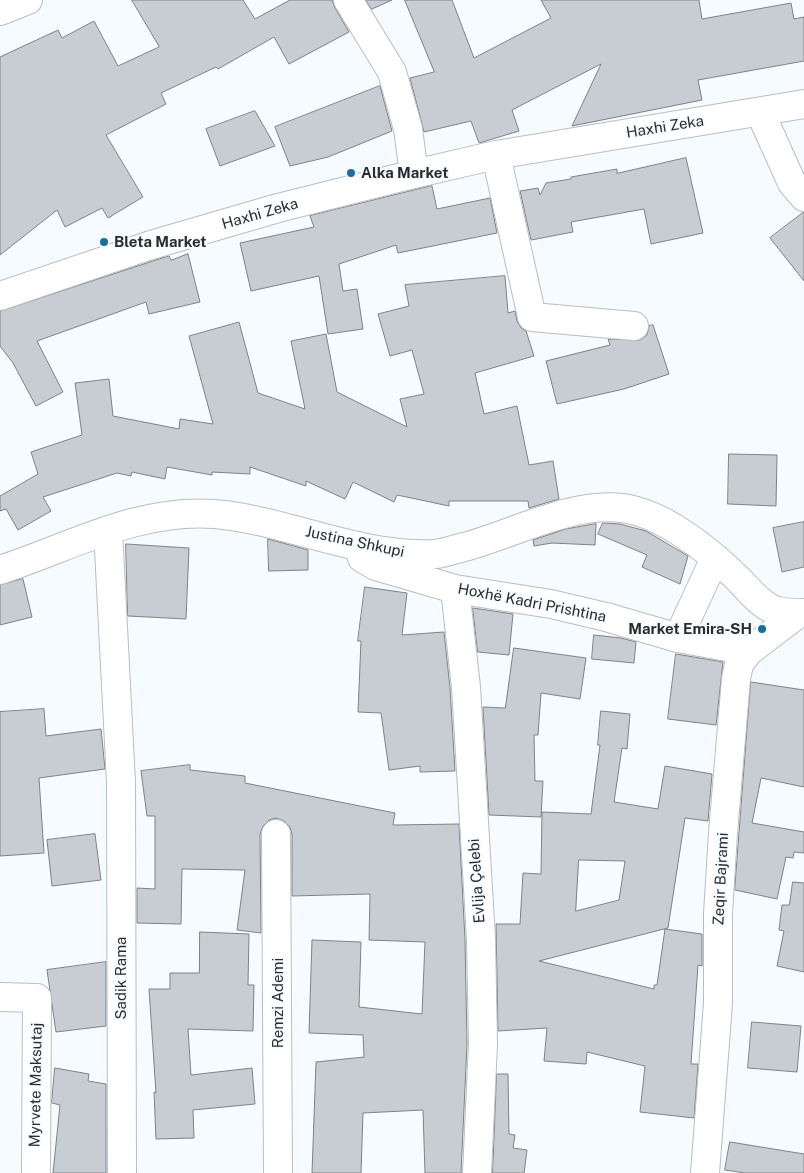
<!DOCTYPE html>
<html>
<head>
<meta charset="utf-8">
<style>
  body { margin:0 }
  canvas { display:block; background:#f6fbff }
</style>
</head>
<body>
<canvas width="804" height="1173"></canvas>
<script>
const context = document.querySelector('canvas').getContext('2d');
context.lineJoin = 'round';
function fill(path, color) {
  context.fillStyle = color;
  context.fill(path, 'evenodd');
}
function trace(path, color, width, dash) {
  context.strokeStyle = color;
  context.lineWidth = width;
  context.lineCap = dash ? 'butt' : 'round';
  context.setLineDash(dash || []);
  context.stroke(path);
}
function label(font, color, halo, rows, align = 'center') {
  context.font = font + ' "Public Sans",sans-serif';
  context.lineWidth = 4;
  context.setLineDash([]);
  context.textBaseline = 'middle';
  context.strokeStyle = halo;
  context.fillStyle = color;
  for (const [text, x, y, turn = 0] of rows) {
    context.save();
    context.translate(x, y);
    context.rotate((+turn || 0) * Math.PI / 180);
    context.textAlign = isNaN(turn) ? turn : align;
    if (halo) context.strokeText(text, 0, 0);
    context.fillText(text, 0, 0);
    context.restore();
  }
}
const building = new Path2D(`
  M132 0H243L255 19 290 0H332L335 8 349 32 289 64 274 37 218 69 216 67 161 93 166 104 106 135 143 197 108 218 102 208 65 227 57 210 0 255V57L58 30 62 38 94 21 118 66 159 47Z
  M366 0H392L372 9Z
  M405 0H452L474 58 551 18 541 0H699L702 19 791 3 794 19 804 17V61L698 80 702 100 572 126 601 64 512 110 519 131 479 143 471 121 424 132 410 78 434 72Z
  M380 86 392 131 328 157 290 166 275 127Z
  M255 111 275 146 220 166 206 129Z
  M686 158 703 233 651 244 644 209 571 222 573 232 531 240 520 191 538 188 540 195 546 183 571 179V177L617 169V173Z
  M432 186 437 209 490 198 497 233 398 253 396 245 339 264 343 291 357 289 363 329 328 334 319 276 251 291 240 243 314 227 310 216Z
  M804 212V281L770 238Z
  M188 254 200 302 149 314 146 302 37 341 63 392 36 406 13 363 0 346V311L156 260 169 256 171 260Z
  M505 276 508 313 515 311 517 321 521 328 526 331 534 356 475 373 484 414 517 406 529 465 553 461 559 499 529 508 528 501H449V506L397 495 394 502 353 482 345 499 306 481V486L250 467V474L212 472V475L167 467 165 479 132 472 131 476 117 473 43 497 51 511 18 530 6 509 0 511V496L38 474 31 452 82 435 75 383 109 379 113 416 179 429 180 419 213 424 189 336 239 322 258 393 305 409 291 341 326 334 337 392 407 427 400 399 424 394 412 350 390 356 378 314 409 306 405 285Z
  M653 325 669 374 624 389 557 404 546 361 610 345 608 339 640 340 647 335 649 326Z
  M729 454 777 455 776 506 728 504Z
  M804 522V567L782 572 773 528Z
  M603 523 620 524 646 531 688 556 680 584 642 567 647 555 598 534Z
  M596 524 595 545 552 543 534 546 533 540 566 529Z
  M268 539 308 550V570L269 571Z
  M126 544 189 548 186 619 128 616Z
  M23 579 32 617 0 625V585Z
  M365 587 407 593 402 635 444 632 450 688 455 771 420 772V766L389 770 381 713 358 712 361 641H358Z
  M473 608 513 614 509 655 478 652Z
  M594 635 621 638 636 642 634 663 592 659Z
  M514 648 586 658 580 699 541 693 538 735H534L535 781H543L541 817 489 815 483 707 505 708Z
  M676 654 723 662 716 725 668 719Z
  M751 682 804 690V787L761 778 752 823 804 832V853L794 852 793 858 786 857 777 899 735 890Z
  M44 709 46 736 101 729 105 769 39 778 44 853 0 856V712Z
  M601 711 630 714 627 749 622 748 614 802 658 809 665 766 712 774 708 821 685 818 668 928 539 961 654 989V985H657L665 929 702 934V966L698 965 691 1064H698L694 1118 640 1112 645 1066 587 1052 586 1064 544 1061 547 1028 498 1031 496 924H520L523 873 541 874 542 812 591 814 600 745H598ZM579 860 625 861 619 900 576 911Z
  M190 765V770L245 776V783L395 813 393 825 459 824 465 940 467 1044 461 1173H425L423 1110 363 1113 361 1173H312L316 1062 364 1057 363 1035 309 1033 312 940 361 942 359 1007 422 1014 425 942 369 940 370 894 292 896V834L290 827 284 821 276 818 269 820 263 826 260 834 261 933 237 930 245 870 182 869 181 924 137 923V888L155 889V816H147L141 771Z
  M95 834 101 880 52 886 47 840Z
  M793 882 804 883V972L777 966 784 931 779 930 782 905H789Z
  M200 932 249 934 248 985H254L253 1031 188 1029 191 1075 252 1068 255 1104 193 1110 194 1138 156 1139 154 1092 156 1093 149 989H170V973H199Z
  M106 962V1026L56 1032 47 970Z
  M752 1022 801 1026 797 1072 748 1068Z
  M55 1068 89 1074 88 1081 106 1084V1173H53L60 1105 52 1103Z
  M497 1074H508L509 1134 515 1135 513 1148 527 1150 524 1173H493Z
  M730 1142 804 1154V1173H745L725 1170Z`);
const minor = new Path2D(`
  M348 0 392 72 408 129 414 174
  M0 11 28 0
  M760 112 792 183 804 197
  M496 155 532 317 634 326
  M0 296 151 245 278 208 414 174 496 155 804 104
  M108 530 121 782 122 1173
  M362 558 376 566 455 589 551 604 606 617 678 638 749 651
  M0 570C71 547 138 508 215 514 290 521 360 558 435 554 445 553 455 549 464 547 513 534 571 502 622 508 662 513 707 549 735 576 748 588 761 607 778 611 786 613 796 613 804 613
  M455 589 466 687 481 939 483 1044 477 1173
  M678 638 715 558
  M276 834 278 1173
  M0 997 37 998 36 1173
  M705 1173 718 1003V914L723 833 736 679 739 664 749 651 799 613`);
const markers = [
  [351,173,5,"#166f9f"],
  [104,242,5,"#166f9f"],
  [762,629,5,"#166f9f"]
];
const streetNames = [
  ["Haxhi Zeka",665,127,-9],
  ["Haxhi Zeka",260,214,-16],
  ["Justina Shkupi",355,542,12],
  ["Hoxhë Kadri Prishtina",532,603,11],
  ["Zeqir Bajrami",721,879,-87],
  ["Evlija Çelebi",477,881,-94],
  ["Sadik Rama",121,978,-90],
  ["Remzi Ademi",278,1003,-90],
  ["Myrvete Maksutaj",36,1085,-89]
];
const poiNames = [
  ["Alka Market",361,173],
  ["Bleta Market",114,242],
  ["Market Emira-SH",752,629,"right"]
];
fill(building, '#c7cdd2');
trace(building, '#7d8286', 1);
trace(minor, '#b8bec2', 30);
trace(minor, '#fff', 28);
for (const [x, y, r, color] of markers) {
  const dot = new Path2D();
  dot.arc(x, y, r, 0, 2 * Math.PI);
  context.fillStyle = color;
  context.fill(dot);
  trace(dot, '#f6fbff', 2);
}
label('15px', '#292b2d', '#f6fbff', streetNames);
label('bold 15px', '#292b2d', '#f6fbff', poiNames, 'left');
</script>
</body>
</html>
